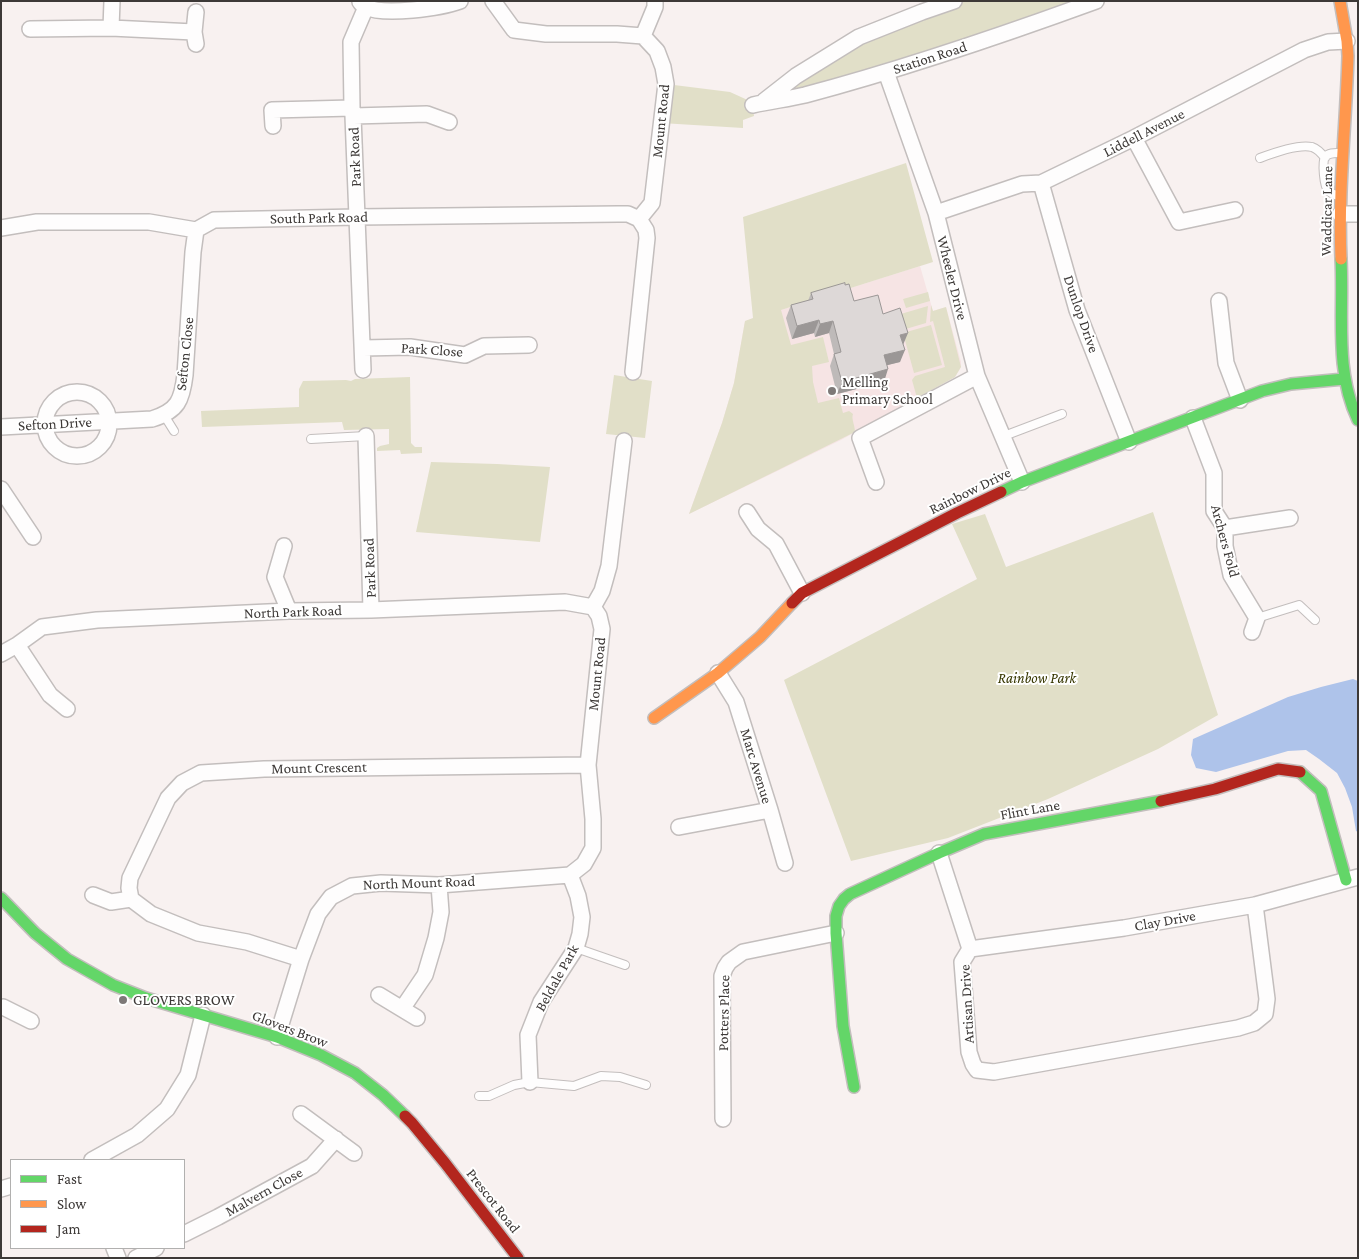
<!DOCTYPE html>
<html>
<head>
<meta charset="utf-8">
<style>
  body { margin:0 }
  #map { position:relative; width:1359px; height:1259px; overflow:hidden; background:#f8f1f0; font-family:"Crimson Pro",serif }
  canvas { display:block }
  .frame { position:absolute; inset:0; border:2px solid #3d3937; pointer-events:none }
  .legend { position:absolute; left:10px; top:1159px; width:175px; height:90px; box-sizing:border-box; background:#fff; border:1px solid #b1b0af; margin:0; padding:6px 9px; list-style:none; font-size:15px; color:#3d3937 }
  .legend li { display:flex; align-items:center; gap:10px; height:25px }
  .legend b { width:25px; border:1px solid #b1b0af }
</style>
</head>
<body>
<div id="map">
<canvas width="1359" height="1259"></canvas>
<div class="frame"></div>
<ul class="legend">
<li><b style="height:6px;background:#63d668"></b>Fast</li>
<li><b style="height:6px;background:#ff974d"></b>Slow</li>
<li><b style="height:6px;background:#b3261e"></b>Jam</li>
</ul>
</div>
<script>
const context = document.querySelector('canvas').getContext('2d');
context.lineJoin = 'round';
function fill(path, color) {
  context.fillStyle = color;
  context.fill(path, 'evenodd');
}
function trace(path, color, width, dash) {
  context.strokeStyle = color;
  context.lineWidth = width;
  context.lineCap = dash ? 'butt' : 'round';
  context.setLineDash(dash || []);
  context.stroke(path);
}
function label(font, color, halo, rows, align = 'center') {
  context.font = font + ' "Crimson Pro",serif';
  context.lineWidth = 4;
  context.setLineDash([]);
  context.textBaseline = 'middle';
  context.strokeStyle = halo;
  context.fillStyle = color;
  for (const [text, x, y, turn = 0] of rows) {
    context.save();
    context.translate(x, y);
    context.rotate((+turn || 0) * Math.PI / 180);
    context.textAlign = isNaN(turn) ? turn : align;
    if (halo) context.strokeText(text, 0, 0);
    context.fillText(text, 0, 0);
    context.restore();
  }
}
const education = new Path2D(`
  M920 266 933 311 946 307 961 362V367L955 377 841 440 689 514 722 423 734 383 745 321Z`);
const green = new Path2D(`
  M956 1H1085L803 95 761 103 828 56Z
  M666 84 730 92 752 102 754 116 743 120V128L661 123Z
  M906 163 933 262 781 310 791 345 823 337 829 362 812 366 813 382 818 403 839 398 843 413 849 411 853 414C851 419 855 425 855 432L689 514 722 423 734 383 745 321 753 318 743 217Z
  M928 292 930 301 906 308 903 299Z
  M931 305 933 311 946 307 961 367 955 377 917 398 912 380 915 376 945 367 933 321 930 322Z
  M928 306 926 323 899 331 894 316Z
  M931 325 942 365 914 373 903 333Z
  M614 375 652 381 645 438 606 434Z
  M410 377 411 443 415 447H422V453L401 454 400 450 377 451V448L380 446 389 444V429L344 430 342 422 202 427 201 411 299 407V389L303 381 346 380 351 381 355 379Z
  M431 462 497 464 550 467 540 542 416 532Z
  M1153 512 1218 715 1158 749 1048 799 948 838 851 861 784 680 977 579 952 524 985 514 1006 567Z`);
const water = new Path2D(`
  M1353 679 1358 681V832L1356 831 1352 807 1345 788 1337 773 1319 759 1306 750 1288 751 1216 772 1196 768 1191 755 1193 739 1288 697 1321 687Z`);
const lane = new Path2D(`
  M1260 158C1273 153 1299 144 1312 147 1318 149 1322 154 1325 158
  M1339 196C1335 195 1331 194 1328 190 1324 187 1322 162 1325 157 1329 152 1336 153 1341 153
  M164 415 174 431
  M1004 436 1062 414
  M311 439 366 436
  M1257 618 1299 605 1315 620
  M576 948 625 965
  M479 1096H489L514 1085 530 1082 574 1086 601 1076 620 1077 646 1085`);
const street = new Path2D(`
  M493 1 514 30 546 34H617L643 36 657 51 663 67 666 84 652 203 639 219
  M360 2C362 4 363 6 366 7 384 16 441 8 460 1
  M196 12 194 32 196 44
  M111 28 112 1
  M30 29 111 28 194 32
  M643 36 655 7V1
  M886 72 936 213 977 376 1022 482
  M764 101 796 76 859 37 922 12 954 1
  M753 105C770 101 788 99 805 95 903 69 1000 36 1096 1
  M353 116 427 114 449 122
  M273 126 272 110 352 108
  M1134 138 1179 222 1235 210
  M1041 183 1077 310 1129 442
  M936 213 1022 184 1041 183 1134 138 1304 50 1328 42 1347 41
  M1340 214H1358
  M1 228 37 222H149L196 230 214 220 357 217 618 214H628L639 219
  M1219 301 1226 363 1240 400
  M363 348 410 347 465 355 484 346 529 345
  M363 370 353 116 352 108 351 42 366 7
  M633 372 647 238 646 230 639 219
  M45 424a32 32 0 1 1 64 0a32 32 0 1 1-64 0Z
  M1193 418 1214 473V511L1225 528V546L1231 575 1257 618 1252 632
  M1 427 152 419C178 411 182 400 185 375L193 252 196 230
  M366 436 371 610
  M876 482 860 438 977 376
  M1 489 33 537
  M747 512 758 529 776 544 802 593
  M1225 528 1290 518
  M284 546 275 577 289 611
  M17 645 50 695 67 709
  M1 654 17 645 42 627 97 620 289 611 371 610 565 602 593 607
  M718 673 736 702 770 810 785 863
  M679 827 770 810
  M939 853 970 949
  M570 875 584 864 593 848V819L588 765 602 629 599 616 593 607 602 591 609 566 624 441
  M93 895 111 902 131 899 151 914 198 933 247 942 301 959
  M131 899 129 888 130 878 168 798 182 783 201 773 264 769 588 765
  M970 949 962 962 969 1052 973 1064 977 1070 994 1072 1238 1028 1254 1023 1265 1014 1267 999 1255 905
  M970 949 1124 928 1255 905 1358 877
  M379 995 417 1018
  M3 1007 31 1021
  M402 1009 425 975 436 938 441 912 439 885
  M277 1037 301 959 318 914 331 897 352 886 381 883 439 885 570 875
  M530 1082 528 1035 541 1002 576 948 580 934 582 917 578 896 570 875
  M301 1114 354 1153
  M723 1119 722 976 725 968 729 962 743 952 836 933
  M92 1160 137 1135 167 1109 188 1075 203 1015
  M1 1189 11 1186
  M184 1234 218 1217 312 1166 336 1139
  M114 1248 118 1258
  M136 1258 156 1248`);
const fast = new Path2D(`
  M1341 259C1344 313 1334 370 1358 420
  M1001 492 1022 482 1262 391 1291 384 1344 379
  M1300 772 1321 791 1346 880
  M1 898 35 933 67 959 113 985 146 998 277 1037 321 1055 355 1073 383 1095 405 1116
  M854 1087 843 1026 836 933V916L839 906 844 899 850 894 939 853 984 834 1161 801`);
const slow = new Path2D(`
  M1340 1 1347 41 1348 56C1346 124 1338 191 1341 259
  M654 718 718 673 760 637 792 603`);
const jam = new Path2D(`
  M792 603 802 593 957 513 1001 492
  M1161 801 1215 789 1278 769 1300 772
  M405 1116 412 1123 445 1163 518 1258`);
const wall = new Path2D(`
  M811 293 854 301 883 314 903 345 900 362 887 365 884 382 837 394 830 366 834 354 829 333 815 337 814 333 792 339 786 318 791 305 808 301Z`);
const shadedWall = new Path2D(`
  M819 320 814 333 792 339 797 326Z
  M833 321 829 333 815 337 820 324Z
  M908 333 903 345 900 335Z
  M905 350 900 362 880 367 884 355Z
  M888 369 884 382 837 394 842 382Z`);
const building = new Path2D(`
  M845 283V285L849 284 854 301 878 295 883 314 900 308 908 333 900 335 905 350 884 355 888 369 842 382 834 354 841 352 833 321 820 324 819 320 797 326 791 305 813 299 811 293Z`);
const markers = [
  [832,391,5,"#7e7978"],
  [123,1000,5,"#7e7978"]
];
const streetNames = [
  ["Station Road",930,58,-18],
  ["Mount Road",661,121,-84],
  ["Liddell Avenue",1144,133,-27],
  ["Park Road",355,157,-92],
  ["Waddicar Lane",1327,211,-89],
  ["South Park Road",319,218,-1],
  ["Wheeler Drive",952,278,76],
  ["Dunlop Drive",1081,314,71],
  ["Park Close",432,350,4],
  ["Sefton Close",185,354,-84],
  ["Sefton Drive",55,424,-3],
  ["Rainbow Drive",970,491,-26],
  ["Archers Fold",1225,541,75],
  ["Park Road",370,568,-92],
  ["North Park Road",293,612,-2],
  ["Mount Road",597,674,-84],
  ["Marc Avenue",756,766,73],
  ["Mount Crescent",319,768,-1],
  ["Flint Lane",1030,810,-10],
  ["North Mount Road",419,883,-2],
  ["Clay Drive",1165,921,-10],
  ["Beldale Park",557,978,-61],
  ["Artisan Drive",967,1004,-93],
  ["Potters Place",724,1013,-89],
  ["Glovers Brow",290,1029,21],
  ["Malvern Close",264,1192,-29],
  ["Prescot Road",493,1201,52]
];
const poiNames = [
  ["Melling",842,382],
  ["Primary School",842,399],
  ["GLOVERS BROW",133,1000]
];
const parkNames = [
  ["Rainbow Park",1037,678]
];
fill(education, '#f6e4e4');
fill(green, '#e1dfc8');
fill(water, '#aec3ea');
trace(lane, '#c3bebd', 10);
trace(street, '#c3bebd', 18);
trace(fast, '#c3bebd', 14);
trace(slow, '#c3bebd', 14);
trace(jam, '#c3bebd', 14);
trace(lane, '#fefdfd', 8);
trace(street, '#fefdfd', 15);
trace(fast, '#63d668', 11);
trace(slow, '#ff974d', 11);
trace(jam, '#b3261e', 11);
fill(wall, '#bebab9');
fill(shadedWall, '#9b9796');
fill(building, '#ddd8d7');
trace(building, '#9b9796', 1);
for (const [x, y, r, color] of markers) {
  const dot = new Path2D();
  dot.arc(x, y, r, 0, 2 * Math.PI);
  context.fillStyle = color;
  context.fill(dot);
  trace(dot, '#fff', 2);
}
label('15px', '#3d3937', '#fff', streetNames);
label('15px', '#3d3937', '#fff', poiNames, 'left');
label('italic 15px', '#373700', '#fff', parkNames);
</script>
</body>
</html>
